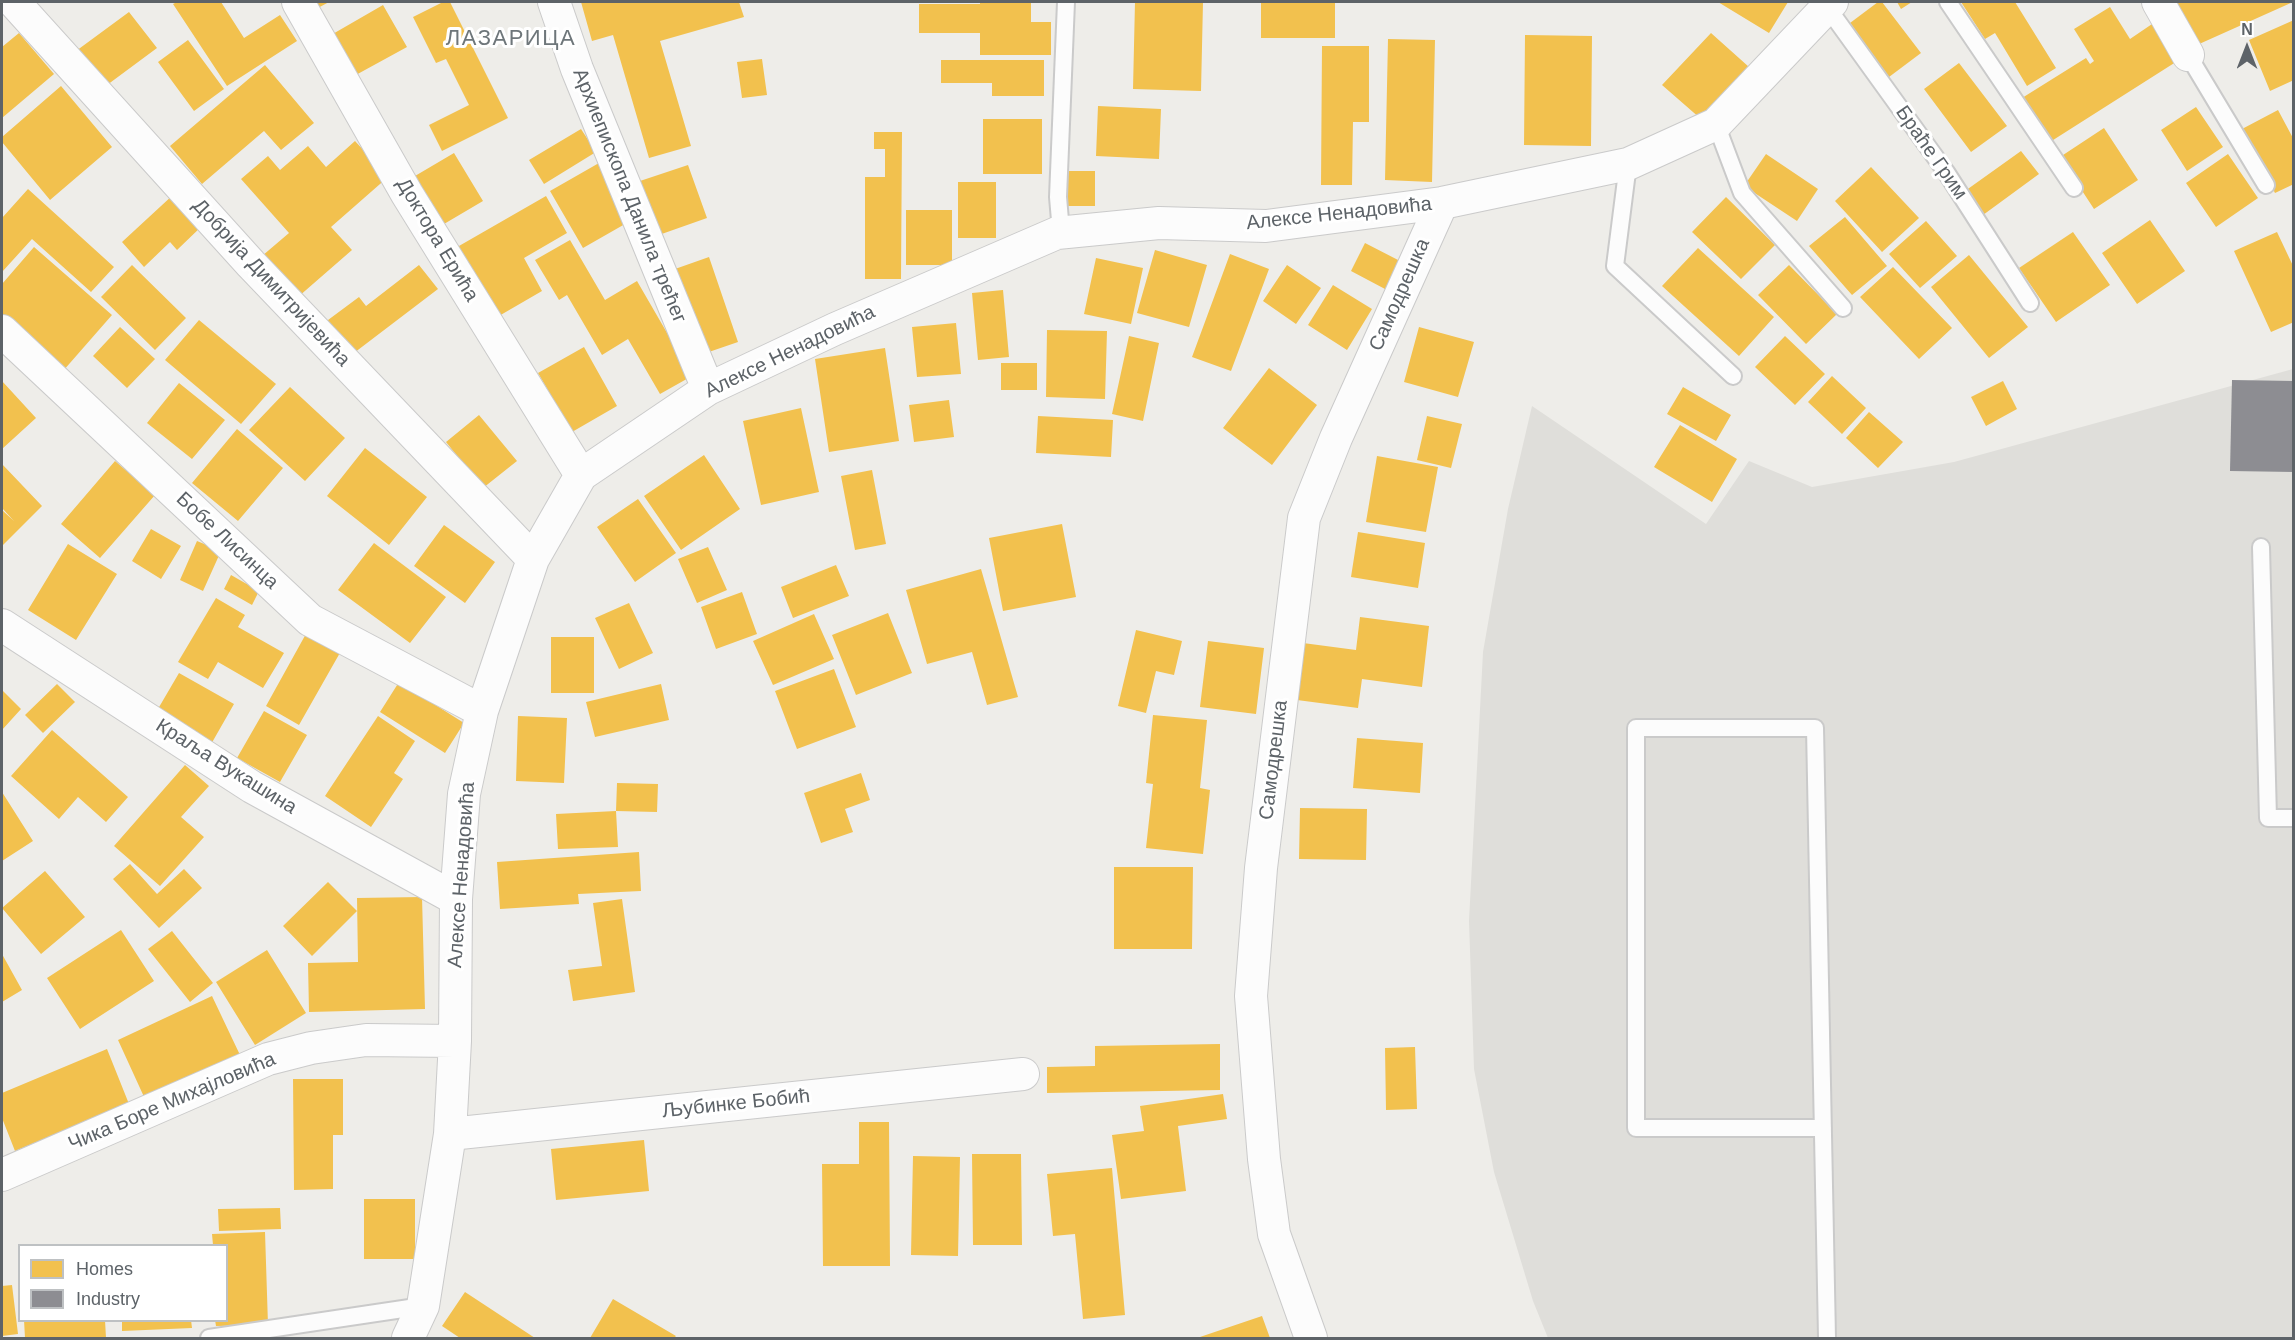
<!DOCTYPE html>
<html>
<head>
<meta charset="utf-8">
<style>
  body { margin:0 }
  #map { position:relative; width:2295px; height:1340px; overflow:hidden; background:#eeede9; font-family:Arial,sans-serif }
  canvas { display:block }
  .frame { position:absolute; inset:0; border:3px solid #5d6368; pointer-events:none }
  .legend { position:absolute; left:18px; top:1244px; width:210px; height:78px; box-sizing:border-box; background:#fff; border:2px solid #bec1c3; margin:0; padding:8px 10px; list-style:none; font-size:18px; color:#5d6368 }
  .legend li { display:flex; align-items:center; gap:12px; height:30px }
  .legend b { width:30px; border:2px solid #bec1c3 }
  .north { position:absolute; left:2217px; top:18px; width:60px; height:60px; -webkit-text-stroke:4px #fff; paint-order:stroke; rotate:0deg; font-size:16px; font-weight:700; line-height:24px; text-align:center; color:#5d6368 }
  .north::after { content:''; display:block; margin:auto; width:21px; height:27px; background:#5d6368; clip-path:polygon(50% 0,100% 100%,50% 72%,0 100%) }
</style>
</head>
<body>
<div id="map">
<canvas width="2295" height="1340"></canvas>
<div class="frame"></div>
<ul class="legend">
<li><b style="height:16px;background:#f2c14e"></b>Homes</li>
<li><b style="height:16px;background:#8d8d92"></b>Industry</li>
</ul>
<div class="north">N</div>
</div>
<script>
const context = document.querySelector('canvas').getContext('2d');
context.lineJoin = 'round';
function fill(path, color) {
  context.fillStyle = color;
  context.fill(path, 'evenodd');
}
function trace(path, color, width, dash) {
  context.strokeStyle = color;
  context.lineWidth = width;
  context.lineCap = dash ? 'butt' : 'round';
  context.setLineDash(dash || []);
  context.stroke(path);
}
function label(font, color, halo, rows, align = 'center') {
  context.font = font + ' Arial,sans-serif';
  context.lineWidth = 6;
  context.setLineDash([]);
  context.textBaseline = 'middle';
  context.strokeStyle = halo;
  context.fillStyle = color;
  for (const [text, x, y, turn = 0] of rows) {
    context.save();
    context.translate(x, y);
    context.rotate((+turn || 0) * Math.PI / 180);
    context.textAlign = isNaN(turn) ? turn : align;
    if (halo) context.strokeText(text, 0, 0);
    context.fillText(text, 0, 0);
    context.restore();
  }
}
const industrial = new Path2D(`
  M2293 369V1338H1548L1533 1301 1494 1172 1474 1069 1469 921 1483 652 1508 509 1532 406 1706 524 1749 461 1812 487 1954 462Z`);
const homes = new Path2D(`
  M177 2H221L244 38 280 15 297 41 227 86 173 4Z
  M312 2H329L316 9Z
  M443 2H450L508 118 442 151 429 125 469 105 446 59 436 63 413 17Z
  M581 2H739L744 17 660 41 691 146 649 158 613 35 592 41Z
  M980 2H1031V22H1051V55H980V33H919V4H980Z
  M1135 2H1203L1201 91 1133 89Z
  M1261 2H1335V38H1261Z
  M1718 2H1788L1769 33Z
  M1878 2H1882L1921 53 1889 77 1850 23Z
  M1897 2H1912L1901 9Z
  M1961 2H2015L2056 68 2027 86 1995 33 1985 39Z
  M2178 2H2293L2188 49 2168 6Z
  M383 5 407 47 354 76 331 35Z
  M2110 7 2130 39 2155 22 2179 60 2050 142 2022 98 2086 58 2090 64 2094 61 2074 29Z
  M129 12 157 48 103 88 76 51Z
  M2294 20V80L2270 91 2249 40Z
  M19 33 54 74 2 118V47Z
  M1711 33 1749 67 1701 119 1662 85Z
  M1525 35 1592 36 1591 146 1524 145Z
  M1388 39 1435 40 1432 182 1385 180Z
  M188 40 224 89 194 111 158 62Z
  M1322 46H1369V122H1353L1352 185H1321Z
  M762 59 767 95 742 98 737 62Z
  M941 60H1044V96H992V83H941Z
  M1959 63 2007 126 1971 152 1924 89Z
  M265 65 314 123 281 150 264 131 202 184 170 146Z
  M61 86 112 147 50 200 2 142V137Z
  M1098 106 1161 109 1159 159 1096 156Z
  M2196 107 2223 147 2187 171 2161 130Z
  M2278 110 2294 140V184L2275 193 2242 129Z
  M983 119H1042V174H983Z
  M2104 128 2138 180 2094 209 2060 157Z
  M581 129 596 152 544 184 529 160Z
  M874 132H902L901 279H865V177H885V149H874Z
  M355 141 388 177 331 227 352 250 298 297 262 256 289 233 241 179 268 156 280 170 308 146 326 167Z
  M2021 151 2039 174 1983 215 1965 191Z
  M454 153 483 201 444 224 415 176Z
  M1766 154 1818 189 1797 221 1744 186Z
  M2228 154 2258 198 2216 227 2186 183Z
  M599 163 632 220 583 248 550 191Z
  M688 165 707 218 656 236 637 182Z
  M1871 167 1919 218 1882 252 1835 201Z
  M1067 171H1095V206H1067Z
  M958 182H996V238H958Z
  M28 189 114 267 91 292 32 239 2 272V218Z
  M174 194 203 225 177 250 170 242 144 267 122 242Z
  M546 196 567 233 524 258 542 291 492 320 452 250Z
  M1726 197 1775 245 1741 279 1692 232Z
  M906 210H952V265H906Z
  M1845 217 1887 266 1852 295 1809 246Z
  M2150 220 2185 271 2137 304 2102 253Z
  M1926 221 1957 256 1920 288 1889 254Z
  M2073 232 2110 285 2056 322 2019 268Z
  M2277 232 2294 268V322L2271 332 2234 251Z
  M570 240 605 300 637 281 692 376 660 394 628 339 602 355 567 295 559 300 535 260Z
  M1365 243 1400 261 1385 289 1351 271Z
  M34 247 112 315 63 371 2 317V284Z
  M1698 248 1774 317 1739 356 1662 286Z
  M1155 250 1207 265 1189 327 1137 313Z
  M1230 254 1269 269 1231 371 1192 357Z
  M1969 255 2028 327 1989 358 1931 287Z
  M709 257 738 342 703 354 675 269Z
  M1096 258 1143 268 1131 324 1084 314Z
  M132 265 186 318 155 350 101 297Z
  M419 265 438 289 350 356 324 323 359 297 366 306Z
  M1287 265 1321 288 1296 324 1263 301Z
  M1789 265 1837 314 1806 344 1758 295Z
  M1893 267 1952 328 1919 359 1860 297Z
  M1333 285 1372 309 1347 350 1308 325Z
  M1003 290 1009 357 978 360 972 293Z
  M199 320 276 384 241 424 165 360Z
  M956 323 961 374 917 377 912 327Z
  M120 327 155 359 127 388 93 356Z
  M1419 327 1474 342 1458 397 1404 382Z
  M1047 330 1107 331 1105 399 1046 397Z
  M1129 336 1159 343 1143 421 1112 414Z
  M1785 336 1825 374 1795 405 1755 367Z
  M584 347 617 406 572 432 538 373Z
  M885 348 899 441 829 452 815 359Z
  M1001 363H1037V390H1001Z
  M1269 368 1317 405 1272 465 1223 428Z
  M1832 376 1866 408 1842 434 1808 402Z
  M2 381 36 418 2 449Z
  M2003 381 2017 409 1986 426 1971 397Z
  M179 383 225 420 192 459 147 423Z
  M290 387 345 438 305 481 249 430Z
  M1683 387 1731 415 1716 441 1667 414Z
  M949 400 954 437 914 442 909 405Z
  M801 408 819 492 761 505 743 421Z
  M1869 412 1903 442 1878 468 1846 438Z
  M479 415 517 461 483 488 446 442Z
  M1038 416 1113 420 1111 457 1036 453Z
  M1427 416 1462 424 1451 468 1417 460Z
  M1680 425 1737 459 1712 502 1654 467Z
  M237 429 283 468 238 521 192 483Z
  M365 448 427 497 389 545 327 496Z
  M704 455 740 509 681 550 644 496Z
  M1377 456 1438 467 1426 532 1366 522Z
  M115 461 155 495 100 558 61 524Z
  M2 464 42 506 2 546V510L14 521 2 508Z
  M872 470 886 544 855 550 841 476Z
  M638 499 676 553 635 582 597 527Z
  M1062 524 1076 597 1003 611 989 538Z
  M444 525 495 562 465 603 414 566Z
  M151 529 181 546 161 579 132 561Z
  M1358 532 1425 543 1418 588 1351 577Z
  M197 541 221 551 203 591 180 580Z
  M374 543 446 597 410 643 338 590Z
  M68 544 117 574 76 640 28 610Z
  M708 547 727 590 697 603 678 559Z
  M836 565 849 596 793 618 781 587Z
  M981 569 1018 697 987 705 972 652 927 664 906 590Z
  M231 575 259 591 252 605 224 589Z
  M742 592 757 634 716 649 701 607Z
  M216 598 245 615 238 627 284 653 263 688 218 662 208 679 178 662Z
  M629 603 653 653 619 669 595 618Z
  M888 613 912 673 856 695 832 635Z
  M814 614 834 659 773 685 753 641Z
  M1360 617 1429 626 1422 687 1362 679 1358 708 1297 700 1303 643 1356 650Z
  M1136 630 1182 641 1174 675 1156 671 1146 713 1118 706Z
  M307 632 341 651 299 725 266 706Z
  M551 637H594V693H551Z
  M1208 641 1264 648 1256 714 1200 707Z
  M834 669 856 727 797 749 775 691Z
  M179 673 234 704 210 746 155 714Z
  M399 682 464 723 445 753 380 712Z
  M57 684 75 702 43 733 25 715Z
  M661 684 669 720 595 737 586 702Z
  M2 690 21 709 2 730Z
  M264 711 307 735 280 782 237 758Z
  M1153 715 1207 720 1200 788 1210 790 1203 854 1146 848 1153 784 1146 783Z
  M378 716 415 741 394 773 403 779 371 827 325 796Z
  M518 716 567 718 564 783 516 781Z
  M52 730 128 797 106 822 78 797 59 819 11 776Z
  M1357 738 1423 743 1420 793 1353 788Z
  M185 765 209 786 181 817 204 837 160 886 114 846Z
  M861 773 870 800 845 809 853 832 821 843 804 793Z
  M617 783 658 784 657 812 616 811Z
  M2 792 33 841 2 861Z
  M1300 808 1367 809 1366 860 1299 859Z
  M616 811 618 847 558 849 556 814Z
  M639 852 641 891 578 894 579 904 500 909 497 862Z
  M130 864 157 894 184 869 202 888 159 928 113 879Z
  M1114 867H1193L1192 949H1114Z
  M45 871 85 917 41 954 2 908Z
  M328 882 357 911 312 956 283 926Z
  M422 897 425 1009 309 1012 308 963 358 962 357 898Z
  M622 899 635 992 573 1001 568 970 602 966 593 903Z
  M121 930 154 981 80 1029 47 978Z
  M172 931 213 983 190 1002 148 949Z
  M267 950 306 1013 255 1045 216 982Z
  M2 954 22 990 2 1002Z
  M212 996 240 1055 145 1099 118 1040Z
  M1220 1044V1090L1047 1093V1067L1095 1066V1046Z
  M1415 1047 1417 1109 1386 1110 1385 1048Z
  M107 1049 129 1104 15 1151 2 1118V1093Z
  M293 1079H343V1135H333V1189L294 1190Z
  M1223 1094 1227 1119 1178 1126 1186 1191 1121 1199 1112 1135 1144 1131 1140 1106Z
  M859 1122H889L890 1266H823L822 1164H859Z
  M644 1140 649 1191 556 1200 551 1149Z
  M972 1154H1021L1022 1245H973Z
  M913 1156 960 1157 958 1256 911 1255Z
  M1112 1168 1125 1315 1083 1319 1075 1234 1053 1236 1047 1174Z
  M364 1199H415V1259H364Z
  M280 1208 281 1229 219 1231 218 1209Z
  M265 1232 268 1325 216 1326 215 1320H226V1245H213L212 1234Z
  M12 1285 18 1334 2 1336V1286Z
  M465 1292 535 1338H460L442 1326Z
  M613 1299 676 1336 674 1338H590Z
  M1262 1316 1270 1338H1197Z
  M24 1320H105L106 1338H25Z
  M122 1320H191L192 1328 122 1331Z`);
const industry = new Path2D(`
  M2232 380 2294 381V472L2230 471Z`);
const service = new Path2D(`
  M1948 2 2074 188
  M1827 7 1946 172 2030 303
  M2188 55 2266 185
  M1716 124 1742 193 1843 308
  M1628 164 1615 266 1733 376
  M1061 232 1058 197 1066 2
  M2261 547 2268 818H2294
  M1823 1128H1636V728H1815L1827 1338
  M209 1338 423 1306`);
const minor = new Path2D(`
  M14 2 251 264 533 559
  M298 2 407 194 581 475
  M554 2 577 69 708 389
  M2158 2 2188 55
  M2 331 310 620 482 711
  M2 625 252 787 456 899
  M450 1134 1023 1074
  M2 1175 268 1059 311 1048 366 1040 455 1041
  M408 1338 423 1306 450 1134 455 1041 456 899 464 794 482 711 533 559 581 475 708 389 835 329 1057 233 1159 223 1266 226 1442 203 1628 164 1716 124 1832 2
  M1311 1338 1274 1234 1264 1159 1251 996 1261 868 1304 518 1336 438 1442 203`);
const streetNames = [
  ["Браће Грим",1931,153,55],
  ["Архиепископа Данила трећег",629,196,68],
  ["Алексе Ненадовића",1339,214,-6],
  ["Доктора Ерића",437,240,59],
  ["Добрија Димитријевића",271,283,47],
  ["Самодрешка",1400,295,-66],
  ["Алексе Ненадовића",790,352,-26],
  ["Бобе Лисинца",227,541,43],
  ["Самодрешка",1274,760,-83],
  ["Краља Вукашина",226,767,32],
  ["Алексе Ненадовића",462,875,-86],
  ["Чика Боре Михајловића",172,1102,-23],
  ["Љубинке Бобић",736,1104,-6]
];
const quarterNames = [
  ["ЛАЗАРИЦА",511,39]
];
fill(industrial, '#dfdeda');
fill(homes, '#f2c14e');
fill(industry, '#8d8d92');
trace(service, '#cacaca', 20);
trace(minor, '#cacaca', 34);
trace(service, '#fcfcfc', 16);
trace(minor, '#fcfcfc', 32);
label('20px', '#5d6368', '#fff', streetNames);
context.letterSpacing = '1.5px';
label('22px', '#6e767a', '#fff', quarterNames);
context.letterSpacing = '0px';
</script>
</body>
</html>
